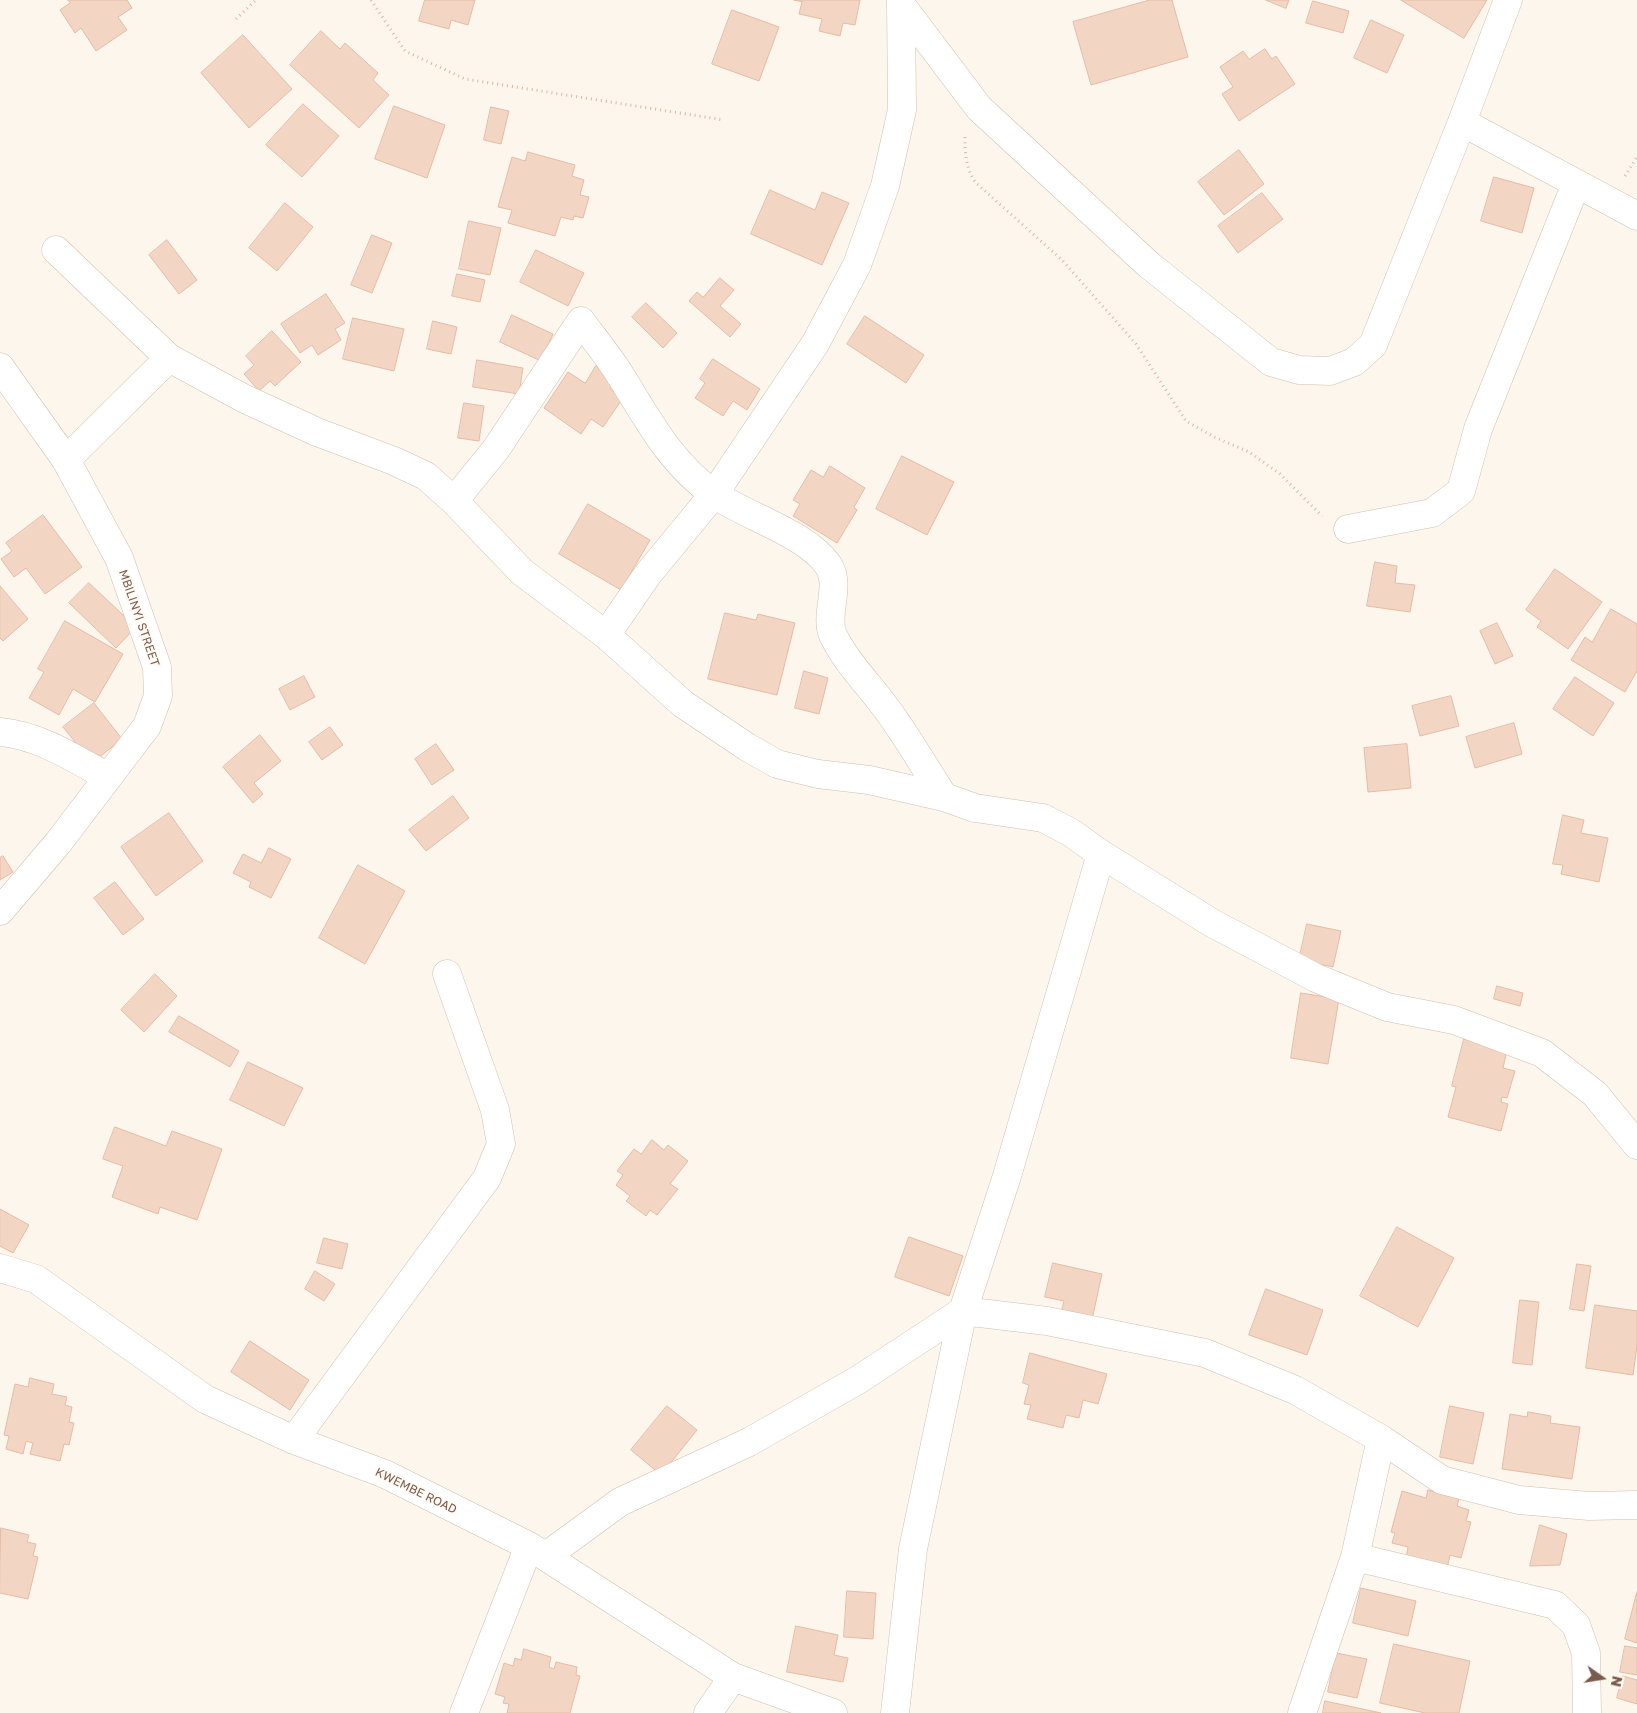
<!DOCTYPE html>
<html>
<head>
<meta charset="utf-8">
<style>
  body { margin:0 }
  #map { position:relative; width:1637px; height:1713px; overflow:hidden; background:#fdf6ec; font-family:"Golos Text",sans-serif }
  canvas { display:block }
  .north { position:absolute; left:1577px; top:1653px; width:50px; height:50px; -webkit-text-stroke:4px #fffaf3; paint-order:stroke; rotate:103deg; font-size:14px; font-weight:700; line-height:20px; text-align:center; color:#7a5c4d }
  .north::after { content:''; display:block; margin:auto; width:18px; height:22px; background:#7a5c4d; clip-path:polygon(50% 0,100% 100%,50% 72%,0 100%) }
</style>
</head>
<body>
<div id="map">
<canvas width="1637" height="1713"></canvas>
<div class="north">N</div>
</div>
<script>
const context = document.querySelector('canvas').getContext('2d');
context.lineJoin = 'round';
function fill(path, color) {
  context.fillStyle = color;
  context.fill(path, 'evenodd');
}
function trace(path, color, width, dash) {
  context.strokeStyle = color;
  context.lineWidth = width;
  context.lineCap = dash ? 'butt' : 'round';
  context.setLineDash(dash || []);
  context.stroke(path);
}
function label(font, color, halo, rows, align = 'center') {
  context.font = font + ' "Golos Text",sans-serif';
  context.lineWidth = 4;
  context.setLineDash([]);
  context.textBaseline = 'middle';
  context.strokeStyle = halo;
  context.fillStyle = color;
  for (const [text, x, y, turn = 0] of rows) {
    context.save();
    context.translate(x, y);
    context.rotate((+turn || 0) * Math.PI / 180);
    context.textAlign = isNaN(turn) ? turn : align;
    if (halo) context.strokeText(text, 0, 0);
    context.fillText(text, 0, 0);
    context.restore();
  }
}
const building = new Path2D(`
  M68 0H127L132 8 118 17 127 30 96 51 81 28 75 33 60 10 70 3Z
  M425 0H475L468 25 451 20 449 29 419 21Z
  M794 0H860L855 25 843 23 840 36 819 31 822 19 799 14 802 2Z
  M1150 0H1172L1188 57 1091 85 1073 22Z
  M1266 0H1289L1286 8Z
  M1401 0H1487L1464 38Z
  M1313 1 1349 11 1343 33 1306 23Z
  M732 10 779 27 759 81 712 64Z
  M1371 20 1404 35 1387 73 1354 58Z
  M321 31 340 49 345 43 378 73 373 80 389 95 359 128 290 65Z
  M243 35 292 89 249 128 201 73Z
  M1265 49 1272 59 1276 56 1295 84 1239 121 1222 94 1233 87 1220 67 1243 51 1249 59Z
  M303 104 339 136 302 177 266 145Z
  M394 106 445 125 427 178 375 159Z
  M491 107 509 111 501 144 484 140Z
  M1239 150 1264 184 1224 215 1198 182Z
  M528 152 575 165 572 176 584 180 580 195 589 197 583 218 574 216 573 220 561 217 555 236 508 223 512 210 498 207 512 157 525 161Z
  M1494 177 1534 188 1522 233 1481 221Z
  M770 190 815 210 822 192 849 203 822 265 751 234Z
  M1262 193 1283 219 1238 253 1218 226Z
  M285 203 313 227 277 271 249 248Z
  M469 221 501 228 490 275 459 269Z
  M372 235 392 243 372 293 351 285Z
  M167 240 197 280 179 294 149 255Z
  M536 250 584 273 568 306 520 282Z
  M457 274 485 280 480 302 452 296Z
  M720 278 734 290 720 306 741 324 730 337 689 301 697 292 703 297Z
  M326 294 345 323 335 329 341 340 318 355 312 345 300 353 281 324Z
  M646 303 677 333 663 348 632 317Z
  M512 315 553 334 541 361 500 342Z
  M865 316 924 355 906 383 847 344Z
  M353 318 404 329 394 371 343 359Z
  M433 321 457 327 451 354 427 349Z
  M272 331 301 362 275 386 270 381 259 391 244 374 254 365 246 356Z
  M713 359 760 389 747 410 733 401 723 416 695 398 705 383 700 379Z
  M477 360 523 368 519 394 473 387Z
  M596 366 616 380 610 389 623 398 603 427 591 419 581 434 544 408 568 372 585 383Z
  M464 403 484 406 479 441 458 438Z
  M902 456 954 482 927 535 876 509Z
  M830 466 865 488 854 507 857 510 837 543 793 516 800 504 793 500 811 470 823 477Z
  M588 504 650 540 621 590 559 554Z
  M43 515 82 567 45 594 26 568 14 577 1 559 12 551 6 543Z
  M1375 562 1397 566 1395 583 1415 585 1410 612 1367 606Z
  M1555 569 1602 602 1568 649 1537 627 1541 621 1526 610Z
  M89 583 136 627 116 648 69 603Z
  M0 586 28 619 3 641 0 638Z
  M1611 609 1637 624V671L1625 692 1571 660 1585 637 1592 642Z
  M725 613 756 620 758 614 795 623 777 695 708 679Z
  M65 621 123 654 95 702 73 689 59 715 29 698 44 672 38 669Z
  M1497 623 1513 656 1495 664 1480 631Z
  M804 671 828 678 819 714 795 708Z
  M304 676 315 697 290 710 279 689Z
  M1575 677 1614 703 1593 736 1553 709Z
  M1451 696 1459 726 1420 736 1412 706Z
  M94 703 122 739 92 763 63 727Z
  M1514 723 1522 754 1475 768 1466 737Z
  M330 727 343 745 322 760 309 742Z
  M260 735 281 761 254 783 263 794 253 803 223 767Z
  M436 744 454 770 432 785 415 759Z
  M1407 744 1411 788 1368 792 1364 748Z
  M453 796 469 818 426 851 409 830Z
  M169 813 203 861 156 896 121 847Z
  M1563 815 1584 820 1581 833 1608 838 1599 882 1561 874 1563 865 1553 864Z
  M269 848 291 859 271 898 249 887 251 882 233 873 243 854 261 863Z
  M3 856 13 872 0 880V858Z
  M358 865 405 891 365 964 319 938Z
  M115 882 144 919 123 935 94 898Z
  M1307 924 1341 931 1333 967 1299 960Z
  M155 974 177 996 144 1032 121 1010Z
  M1497 986 1523 993 1520 1006 1494 999Z
  M1301 993 1339 999 1328 1064 1291 1058Z
  M179 1016 239 1051 230 1067 169 1032Z
  M1464 1039 1507 1050 1503 1068 1515 1071 1507 1098 1502 1097 1501 1102 1508 1104 1501 1131 1448 1117 1456 1087 1452 1086Z
  M248 1062 303 1088 284 1126 230 1100Z
  M115 1127 166 1146 172 1131 222 1149 197 1220 160 1207 158 1214 112 1197 123 1166 103 1159Z
  M652 1140 664 1150 668 1145 688 1161 670 1184 678 1189 657 1215 650 1210 646 1216 626 1201 630 1196 616 1185 623 1175 617 1171 634 1149 641 1154Z
  M0 1209 29 1225 13 1253 0 1246Z
  M1397 1227 1454 1258 1418 1327 1360 1296Z
  M909 1237 963 1256 949 1296 895 1277Z
  M324 1238 348 1244 342 1269 317 1263Z
  M1053 1263 1102 1274 1091 1324 1060 1317 1064 1301 1045 1297Z
  M1577 1264 1591 1266 1584 1311 1570 1309Z
  M315 1271 335 1284 324 1301 305 1289Z
  M1266 1289 1323 1310 1307 1355 1249 1335Z
  M1520 1300 1539 1302 1532 1365 1513 1363Z
  M1595 1305 1637 1311V1346L1633 1375 1586 1368Z
  M250 1341 309 1380 290 1410 231 1372Z
  M1030 1353 1107 1374 1098 1404 1083 1400 1079 1418 1066 1415 1063 1428 1027 1419 1031 1405 1024 1404 1029 1385 1023 1383Z
  M30 1378 54 1384 52 1394 67 1397 65 1405 72 1407 69 1422 74 1423 69 1445 64 1444 60 1461 30 1454 33 1443 26 1441 23 1454 6 1449 9 1436 4 1435 15 1384 28 1387Z
  M667 1406 697 1430 661 1475 631 1450Z
  M1450 1406 1484 1413 1473 1464 1440 1457Z
  M1528 1412 1551 1416 1550 1423 1580 1427 1572 1479 1502 1469 1510 1414 1527 1417Z
  M1428 1490 1459 1499 1457 1506 1469 1510 1466 1521 1471 1522 1461 1558 1450 1555 1447 1569 1406 1558 1408 1547 1392 1543 1395 1533 1391 1532 1402 1491 1426 1498Z
  M1540 1525 1567 1534 1560 1565 1530 1566Z
  M1 1528 29 1535 27 1542 36 1544 33 1556 38 1557 28 1599 0 1593Z
  M1361 1588 1416 1601 1408 1636 1353 1623Z
  M847 1591 876 1593 873 1639 844 1637Z
  M1637 1592V1643L1625 1639Z
  M796 1626 838 1635 834 1655 848 1658 843 1682 787 1672Z
  M1394 1644 1470 1661 1459 1713H1425L1380 1703Z
  M1625 1646 1637 1648V1675L1620 1672Z
  M524 1649 551 1657 549 1667 554 1669 556 1662 577 1667 576 1675 580 1676 570 1713H507L509 1704 503 1703 505 1697 495 1694 504 1663 513 1666 515 1658 521 1660Z
  M1336 1653 1367 1659 1357 1698 1328 1692Z
  M1623 1676 1637 1680V1704L1617 1698Z
  M1325 1701 1381 1713H1323Z`);
const path = new Path2D(`
  M371 0 405 51 465 79 724 120
  M236 19 256 0
  M965 137C965 155 966 167 975 182L1062 260 1136 344 1186 421 1212 436 1249 452 1280 474 1322 516
  M1625 176 1637 157`);
const minor = new Path2D(`
  M902 6 979 108 1149 265 1271 362 1299 370 1330 371 1354 362 1373 345 1462 122 1508 0
  M1462 122 1637 216
  M56 250 169 358 245 399 317 432 394 461 426 476 454 501 522 572 606 635 683 704 747 747 777 764 818 774 869 780 944 797 975 808 1043 818 1070 832 1101 854 1212 923 1316 978 1387 1007 1454 1020 1542 1053 1595 1094 1637 1145
  M0 367 66 460 119 558 157 667 158 696 147 726 58 843 0 911
  M66 460 169 358
  M454 501 496 449 581 321C592 336 604 351 615 367 645 413 667 461 714 494 745 516 806 533 828 565 842 585 824 615 833 635 846 662 869 685 886 708 907 736 925 768 944 797
  M1348 529 1432 513 1461 491 1478 429 1576 184
  M606 635 648 574 714 494 815 344 857 265 885 186 902 110 901 1
  M0 732C41 736 73 758 108 777
  M0 1268 36 1279 205 1399 294 1440 385 1474 529 1546 733 1677 833 1713
  M294 1440 487 1178 501 1144 495 1110 447 974
  M546 1556 620 1502 749 1442 858 1380 963 1311 1047 1321 1205 1353 1295 1390 1381 1439 1442 1480 1519 1500 1589 1506 1637 1505
  M1355 1557 1555 1605 1576 1625 1586 1653 1587 1713
  M464 1713 529 1546
  M708 1713 733 1677
  M895 1713 913 1549 963 1311 1007 1176 1101 854
  M1302 1713 1355 1557 1381 1439`);
const streetNames = [
  ["MBILINYI STREET",139,618,71],
  ["KWEMBE ROAD",416,1491,26]
];
fill(building, '#f3d5c3');
trace(building, '#e6bba3', 1);
trace(minor, '#d1beb0', 29);
trace(path, '#d9b8a5', 3, [1, 4]);
trace(minor, '#fff', 28);
label('12px', '#7a5c4d', '#fffaf3', streetNames);
</script>
</body>
</html>
